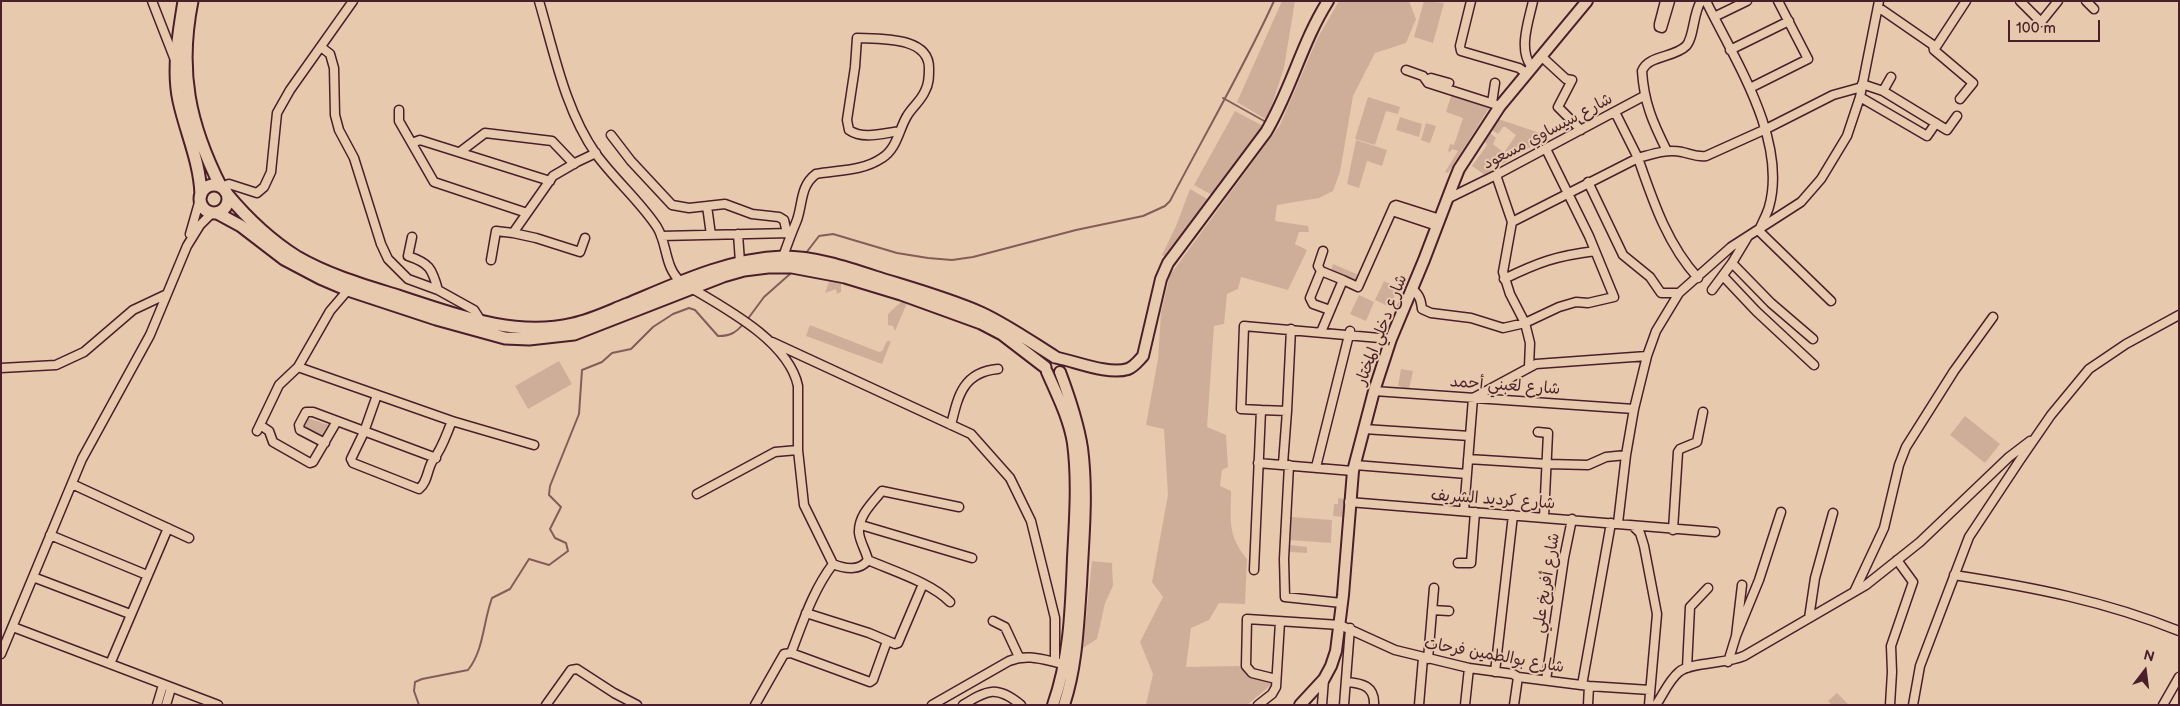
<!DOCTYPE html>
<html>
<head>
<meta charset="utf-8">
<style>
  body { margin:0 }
  #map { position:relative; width:2180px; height:706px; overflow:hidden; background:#e7caae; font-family:"Balsamiq Sans",sans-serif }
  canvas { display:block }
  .frame { position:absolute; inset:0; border:2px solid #4a1f2b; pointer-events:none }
  .north { position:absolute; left:2120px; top:646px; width:50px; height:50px; -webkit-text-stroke:4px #e7caae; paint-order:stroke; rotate:15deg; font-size:14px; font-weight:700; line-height:20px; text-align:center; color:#4a1f2b }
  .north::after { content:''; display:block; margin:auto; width:18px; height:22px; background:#4a1f2b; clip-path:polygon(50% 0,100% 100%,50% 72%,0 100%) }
  .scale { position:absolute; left:2008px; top:20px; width:92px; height:22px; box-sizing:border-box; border:2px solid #4a1f2b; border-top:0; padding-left:6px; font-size:15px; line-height:18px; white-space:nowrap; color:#4a1f2b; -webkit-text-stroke:4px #e7caae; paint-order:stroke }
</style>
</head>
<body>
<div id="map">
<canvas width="2180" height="706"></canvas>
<div class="frame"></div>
<div class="north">N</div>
<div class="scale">100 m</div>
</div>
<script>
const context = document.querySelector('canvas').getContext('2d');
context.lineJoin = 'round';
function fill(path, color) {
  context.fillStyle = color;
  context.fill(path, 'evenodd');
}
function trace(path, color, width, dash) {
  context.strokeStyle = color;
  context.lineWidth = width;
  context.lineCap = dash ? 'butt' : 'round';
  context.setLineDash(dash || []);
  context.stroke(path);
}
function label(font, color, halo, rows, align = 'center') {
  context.font = font + ' "Balsamiq Sans","Playpen Sans Arabic",sans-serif';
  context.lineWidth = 4;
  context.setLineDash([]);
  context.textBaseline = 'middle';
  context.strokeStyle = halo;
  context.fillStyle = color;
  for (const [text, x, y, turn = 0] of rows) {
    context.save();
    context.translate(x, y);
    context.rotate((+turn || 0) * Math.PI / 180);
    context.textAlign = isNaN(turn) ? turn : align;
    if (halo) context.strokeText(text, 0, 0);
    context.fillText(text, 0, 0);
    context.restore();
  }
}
const green = new Path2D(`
  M1282 1H1295L1284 68 1267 120 1237 102Z
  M1339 1H1409L1416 19 1406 43 1375 53 1353 96 1340 172 1333 191 1319 198 1277 205 1275 221 1308 226 1309 232H1299L1295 244 1307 250 1288 290 1241 277 1238 289 1227 294 1224 324 1214 326 1207 427 1226 435 1228 467 1222 470 1220 486 1231 491C1231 520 1227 535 1247 559L1245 604 1219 603 1209 620 1191 628 1186 667 1239 666 1249 675 1272 684 1247 705H1146L1153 674 1140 642 1163 597 1152 582 1168 495 1164 429 1146 425 1158 359 1161 313 1170 275 1280 125 1317 39Z
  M1424 1 1444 3 1433 43 1414 37Z
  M1452 93 1491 105 1448 173 1445 172 1458 151 1452 149 1450 152 1448 151 1450 144 1454 145 1463 118 1446 112Z
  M1368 97 1400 107 1398 114 1386 111 1375 145 1355 139Z
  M1235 111 1263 126 1212 195 1194 185Z
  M1400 117 1422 124 1419 137 1396 130Z
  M1498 119 1540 133 1537 143 1492 170 1516 135 1504 126 1498 134 1492 130Z
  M1426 123 1436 126 1430 143 1421 140Z
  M1490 133 1496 138 1493 144 1503 152 1490 172 1485 175 1472 166 1487 145 1485 142Z
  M1356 140 1387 150 1382 166 1367 161 1359 188 1347 184Z
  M1190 189 1209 200 1166 257 1162 255 1176 226Z
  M1333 264 1359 275 1355 281 1331 271Z
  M1384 281 1398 288 1390 307 1375 300Z
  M829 282 841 284V292L837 294 836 289 825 293Z
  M1359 295 1374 302 1366 321 1350 314Z
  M902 301 907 303 895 331 893 326 888 325V314Z
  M810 325 879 352 882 351 887 341H891L882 364 806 336Z
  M559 361 572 384 528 409 515 386Z
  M1401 369 1413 371 1409 389 1398 386Z
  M1965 416 2000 444 1985 463 1950 435Z
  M307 418 329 425 323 437 302 428Z
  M1338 498 1345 499 1344 517 1333 516 1334 504H1338Z
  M1291 517 1332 520 1331 543 1289 540Z
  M1290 545 1307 547V553L1289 552Z
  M1092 561 1112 563 1113 586 1105 603 1097 639 1083 648Z
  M1837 693 1849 705H1832L1828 701Z`);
const stream = new Path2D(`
  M1223 98 1266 122
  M806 253 819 236 833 234 897 253 928 258 952 260 973 257 1076 230 1143 216 1165 206 1170 201C1205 134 1243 69 1274 1
  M747 320 764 297 790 274
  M419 705 414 691 415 682 422 679 468 670C484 650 483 622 492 598L510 589 529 559 549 565 568 551 566 543 555 538 550 529 561 507 549 495 550 486 579 414 582 370 602 362 612 353 631 349 653 327 673 314 689 308 695 310 718 336C730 336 736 333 744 323`);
const minor = new Path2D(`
  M152 1 175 60
  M539 1C554 52 565 110 596 154 615 180 640 201 657 227 668 245 664 267 681 282 719 305 788 339 798 386V450L804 505 833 564
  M1471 1 1460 46 1461 51 1519 68 1526 73
  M1665 1 1659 24V27L1662 28 1670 1
  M1706 1C1734 59 1788 140 1769 207 1767 214 1763 221 1760 228
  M2020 1 2041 22 2058 1
  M2086 1 2094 9
  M1878 7 1933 45 1934 50 1973 83 1960 99
  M1714 17 1747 1
  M321 47 330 54 334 68 335 115 339 130 354 158 381 244 388 259 408 279 438 290 474 310 481 321
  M1730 50 1789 21
  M1934 50 1966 1
  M1541 56 1566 79 1572 80 1558 107 1581 130
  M1531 66C1518 49 1529 20 1533 1
  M1406 70 1423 76 1428 83 1500 106
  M1426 80 1431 78 1449 83
  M1862 84 1883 91 1947 130 1957 116
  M1750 88 1808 59 1778 1
  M1883 91 1891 77
  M1860 97 1927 136 1936 123
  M1492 103 1495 83
  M399 110V121L434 182 527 213
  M611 135 631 161 672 205 689 208 725 204 752 214 779 217 784 220 787 233
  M412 143 420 140 550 181
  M1667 151C1653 123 1644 103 1642 71 1648 55 1674 58 1686 46 1694 38 1693 13 1701 1
  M460 152 485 133 552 141 574 164
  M1496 175 1512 222 1503 272 1510 294 1525 323 1530 343 1529 367
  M1588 182 1623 255 1650 277 1661 293H1679
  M221 187 229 184 257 193 264 187 271 172 277 113 290 90 353 1
  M1447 199 1496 175 1644 96
  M707 206 711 235
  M1392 211 1437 226
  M1512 222 1638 158 1615 112
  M1758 230 1831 301
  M513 233 536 238 580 252 585 238
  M190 234 200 199
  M738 234 740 262
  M661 236 791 233
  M412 237 408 256C429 263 432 268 438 290
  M783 257C787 245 792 232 797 220 803 203 800 186 816 174 839 170 863 171 882 158 897 149 899 129 907 116 912 107 921 101 925 91 929 84 929 77 929 69 930 36 879 39 857 38L855 67 847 120 849 130C863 140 884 133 900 131
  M491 260 496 231 513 233 553 176 577 162 596 153
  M1732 263 1771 303 1813 339
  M1321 271 1318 266 1323 251
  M1723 276 1756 311 1814 365
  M1698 278C1667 244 1653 201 1638 158 1653 154 1666 149 1682 152 1691 154 1697 157 1706 156L1766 129 1833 95 1862 87
  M1504 279C1539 262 1556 256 1595 251
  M1412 289C1420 295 1421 301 1422 309L1431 313 1471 318 1503 328 1525 323 1559 307 1576 302 1588 303 1614 297 1589 236 1546 149
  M1712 290 1732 263 1747 238
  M1330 310 1313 304 1310 298 1321 271 1343 280
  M1321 332 1343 280 1358 287 1394 206 1396 205 1440 219
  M772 342 971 434 1010 478 1031 521 1055 618V662
  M298 367 452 421 534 445
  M1 368 56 365 84 352 133 310 167 294
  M1374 391 1634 409
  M377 395 364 432 351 459 353 463 419 489C428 482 427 469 433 460 442 449 446 435 452 421
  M1261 410 1241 409 1244 326 1391 339
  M1287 411 1291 329
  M260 425 269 431 273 442 310 463 313 462 337 421
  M951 425C958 396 963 372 998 369
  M1364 429 1470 436
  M257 431 279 385 298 367 330 311 348 290
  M1538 432 1548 433 1544 517
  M325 443 300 430 299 425 306 412H313L436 458
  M1468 459 1547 464 1588 465 1606 457 1626 455
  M1258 463 1353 471
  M1289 465 1284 559 1285 597 1342 603
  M1355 465 1467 474
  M1316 467 1350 331
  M72 484 189 538
  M697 494 775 452 798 450
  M1349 502 1715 532
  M1464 511 1473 398 1536 364 1647 356
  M1618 523 1626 455 1634 409 1647 356 1656 331 1679 293 1731 247 1801 202 1821 179 1847 136 1860 97 1879 1
  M861 525 972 558
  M1634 527 1640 533 1644 546 1657 614 1649 705
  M1673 530 1678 452 1680 449 1697 442 1703 412
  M50 535 147 575
  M868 560C893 571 932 583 950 602
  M1458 563H1471L1475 512
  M1254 570 1261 410 1287 411 1283 464
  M1954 575C2032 587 2105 601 2179 631
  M33 577 130 614
  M1854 592 1884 528 1899 465 1906 447 1954 371 1993 317
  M1432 610 1449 611
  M806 613 869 633 895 644 898 643 923 584
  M1809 618 1815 578 1833 513
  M993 621 1005 627 1019 657
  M13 627 218 705
  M1736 636 1759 580 1781 512
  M791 653 870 682 873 680 887 641
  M1 654 82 459 150 335 187 246 200 225 212 213
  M1428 659 1434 588
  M1728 662 1736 636 1742 585
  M110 664 168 528
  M1687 668 1690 607 1708 588
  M1495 672 1513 515
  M1276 679 1252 673 1246 666 1247 619 1340 625 1395 650 1469 668 1513 674 1518 677 1589 686 1650 690
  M1546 680 1564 558 1572 519
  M1346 682C1362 683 1375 686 1374 705
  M1582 685 1611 523
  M157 705 163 685
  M166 705 171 688
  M546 705 571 670 577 669 614 693 637 705
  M755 705 784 654 791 653C803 622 813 590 833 564 845 569 860 571 868 560 866 551 860 542 859 533 858 516 872 503 882 491L959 507
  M932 705 1009 661C1027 654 1041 659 1059 663
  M963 705C987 690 997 685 1021 705
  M1258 705 1272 694 1276 687 1280 622
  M1322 705 1324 679
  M1344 705 1350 628
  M1419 705 1423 658
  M1465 705 1469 668
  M1514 705 1518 677
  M1588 705 1589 686
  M1656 705C1663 695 1669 680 1679 672 1690 662 1726 664 1744 656L1866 585 1920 542 2009 457 2030 441
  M1890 705 1892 672 1891 646 1913 582 1897 560
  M1913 705 1920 666 1969 537 2020 460 2051 415 2089 369 2126 344 2179 315
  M2163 705 2179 677`);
const major = new Path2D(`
  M1058 358C1077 362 1109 375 1128 369 1135 366 1138 361 1143 356L1161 279 1168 263 1266 132C1291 90 1302 42 1328 1
  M1047 372C1057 395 1069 418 1073 443 1078 480 1075 520 1073 558 1071 607 1070 657 1053 705
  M1060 372C1069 396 1078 422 1082 448 1088 494 1083 540 1081 585 1078 625 1077 666 1064 705
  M1300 705 1324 679 1331 666 1336 651 1343 595 1353 471 1374 391 1391 339 1424 260 1453 184 1459 169 1500 106 1587 1`);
const highway = new Path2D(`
  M184 1C179 33 172 69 179 101 186 133 200 162 201 195
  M192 1C178 71 189 124 221 187
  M200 199a14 14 0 1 1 28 0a14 14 0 1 1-28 0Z
  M227 194C247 218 270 240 297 257 328 275 363 285 398 296 454 314 513 338 573 324 592 320 610 311 628 304 678 283 728 259 783 257 814 257 845 267 875 277 910 288 947 298 981 313 1007 325 1031 342 1055 357
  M217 213 241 226 284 259 320 278 348 290 436 319 505 338 529 339 574 334 723 276 744 270 768 267H792L845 277 901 294 981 323 1002 334 1045 367`);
const streetNames = [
  ["شارع سيساوي مسعود",1548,132,-28],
  ["شارع دخلي المختار",1382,330,-69],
  ["شارع لعبني أحمد",1505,386,4],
  ["شارع كرديد الشريف",1493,500,4],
  ["شارع أفريخ علي",1547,583,-81],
  ["شارع بوالطمين فرحات",1494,656,10]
];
fill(green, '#ceae99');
trace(stream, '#835d5a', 2);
trace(minor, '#4a1f2b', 11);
trace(major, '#4a1f2b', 14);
trace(highway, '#4a1f2b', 15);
trace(minor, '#e7caae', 8);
trace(major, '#e7caae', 10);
trace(highway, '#e7caae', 11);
label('16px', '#4a1f2b', '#e7caae', streetNames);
</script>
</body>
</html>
